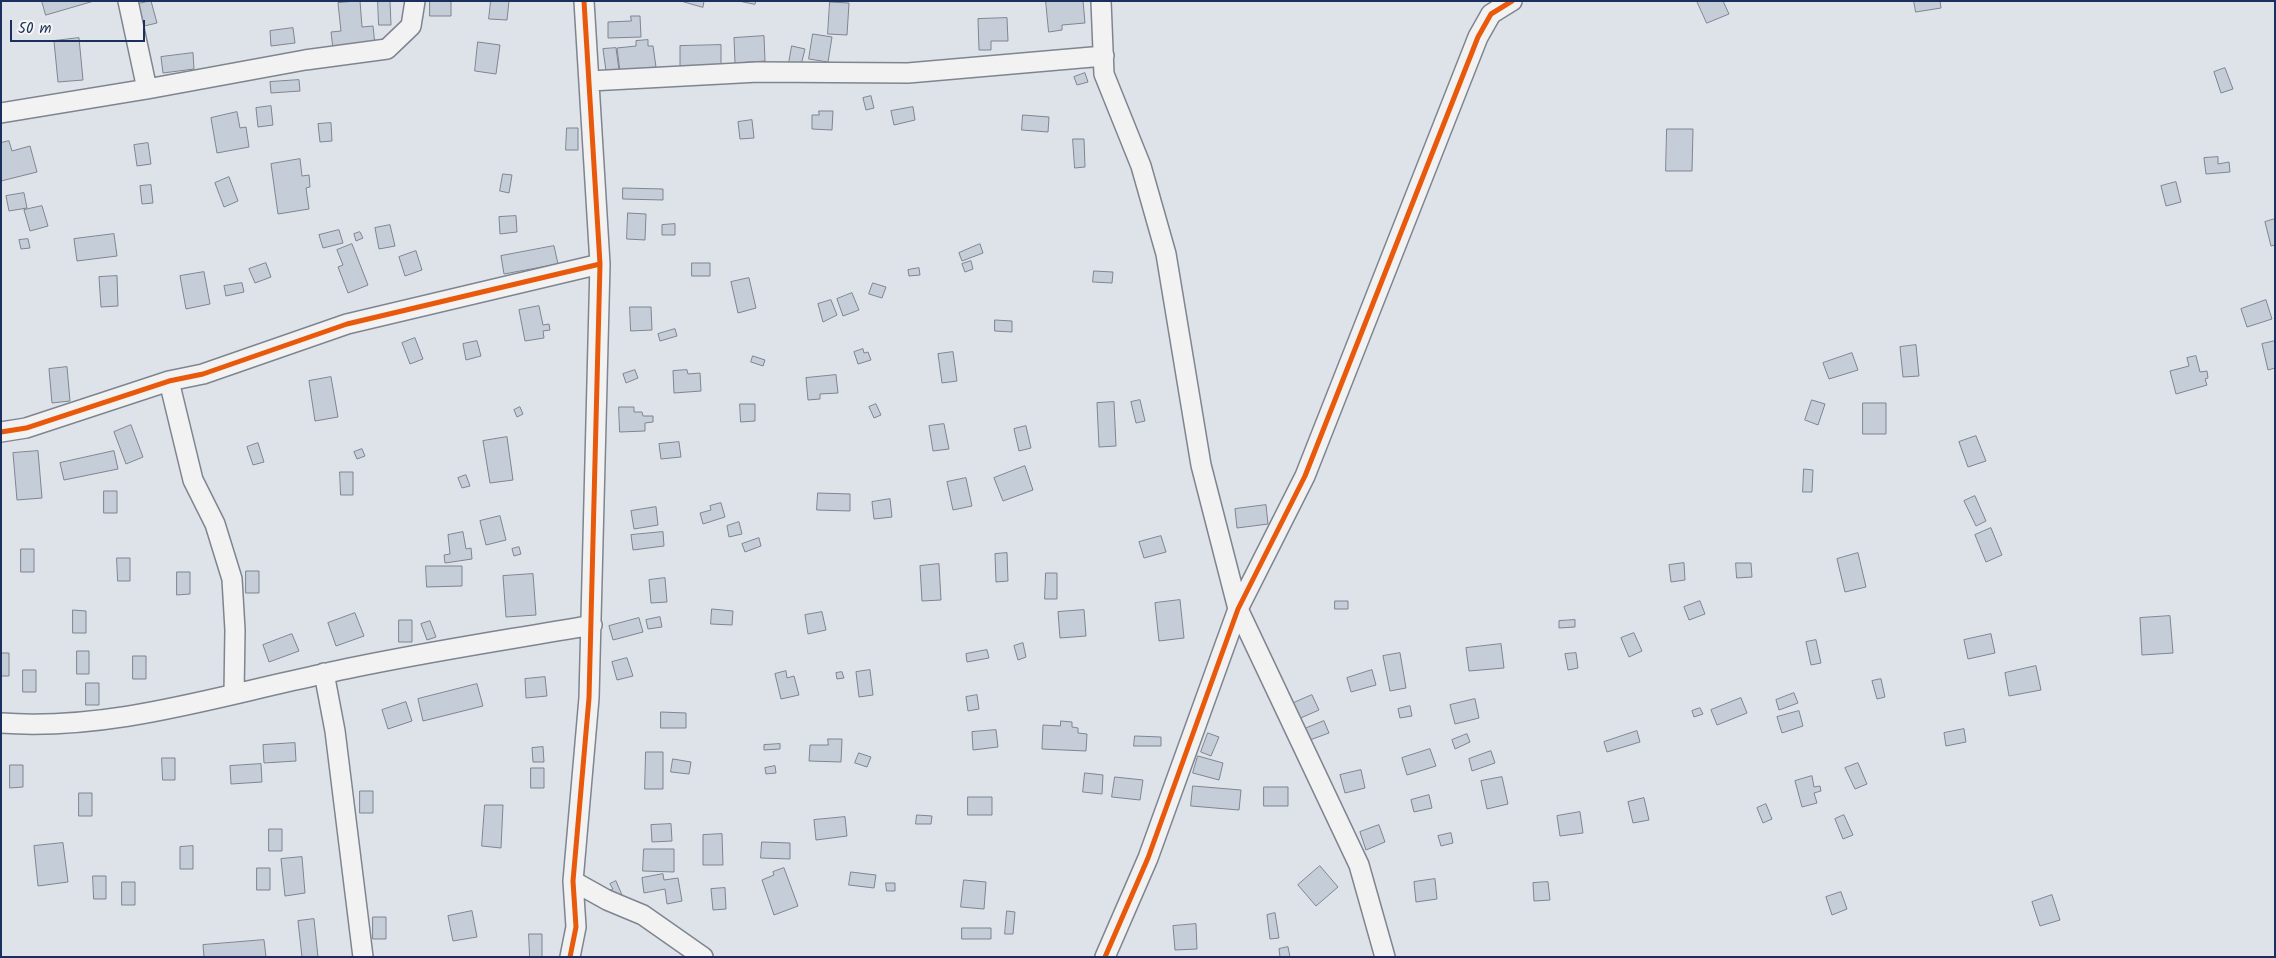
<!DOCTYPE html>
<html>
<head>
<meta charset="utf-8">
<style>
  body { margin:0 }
  #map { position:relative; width:2276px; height:958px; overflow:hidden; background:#dee3e9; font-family:Kalam,sans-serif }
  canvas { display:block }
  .frame { position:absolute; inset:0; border:2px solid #1b2f5e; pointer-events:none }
  .scale { position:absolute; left:10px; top:20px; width:135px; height:22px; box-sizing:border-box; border:2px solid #1b2f5e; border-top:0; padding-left:6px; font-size:15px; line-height:18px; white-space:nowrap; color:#1b2f5e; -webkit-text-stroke:4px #f6f6f2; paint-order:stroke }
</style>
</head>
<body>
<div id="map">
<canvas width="2276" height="958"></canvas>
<div class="frame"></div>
<div class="scale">50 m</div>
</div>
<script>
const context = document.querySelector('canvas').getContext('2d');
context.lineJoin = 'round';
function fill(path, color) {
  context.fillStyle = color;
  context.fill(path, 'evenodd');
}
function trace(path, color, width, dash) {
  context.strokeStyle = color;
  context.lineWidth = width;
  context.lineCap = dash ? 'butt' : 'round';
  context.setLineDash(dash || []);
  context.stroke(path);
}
const building = new Path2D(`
  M42 1H94L46 15Z
  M151 1 157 23 140 27 134 5Z
  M360 1 362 27 373 26 375 45 333 49 331 32 341 31 338 3Z
  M378 1H390L391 25H379Z
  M430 1H451V16H430Z
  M491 1H509L507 20 489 19Z
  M681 1H704L703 7Z
  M739 1H756L755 4Z
  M1046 1H1083L1085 23 1062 25V30L1049 32Z
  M1697 1H1723L1729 14 1707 23Z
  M1914 1H1940L1941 8 1916 12Z
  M830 2 849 3 847 35 828 34Z
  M631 16H640L641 37 608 38V22L631 21Z
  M1007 18 1008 41H991V50H979L978 19Z
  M293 28 295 43 271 46 270 31Z
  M813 34 832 37 828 62 809 59Z
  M764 36 765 61 735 63 734 38Z
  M79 38 83 80 58 82 54 41Z
  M648 40V46H653L656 67 620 72 617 48 636 46V41Z
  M478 42 500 45 496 74 475 71Z
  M721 45V65L680 66V46Z
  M792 46 805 49 801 65 789 63Z
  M616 48 619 70 606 71 603 49Z
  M193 53 194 69 163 73 161 57Z
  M2225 68 2233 89 2221 93 2214 72Z
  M1085 73 1088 82 1077 85 1074 77Z
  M299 80 300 91 271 93 270 82Z
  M871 96 874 108 866 110 863 98Z
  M271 106 273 125 258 127 256 108Z
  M913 107 915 120 894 125 891 111Z
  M819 111H833L832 130 812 129V115H819Z
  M237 112 240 128 246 127 249 147 217 153 211 118Z
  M1023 115 1049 117 1048 132 1022 130Z
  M752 120 754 138 740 139 738 122Z
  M331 123 332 141 320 142 318 124Z
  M567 128H578V150H566Z
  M1667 129H1693L1692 171H1666Z
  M1073 139H1084L1085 167 1075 168Z
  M9 141 12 151 30 146 37 172 1 181V143Z
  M148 143 151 164 137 166 134 145Z
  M2218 157V164L2229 162 2230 172 2206 174 2204 158Z
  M300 159 302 176 309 175 310 187 306 188 309 209 278 214 271 164Z
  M503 174 512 175 509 193 500 191Z
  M229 177 238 201 224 207 215 183Z
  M2176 182 2181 202 2166 206 2161 186Z
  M151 185 153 203 142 204 140 186Z
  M623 188 663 189V200L623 199Z
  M24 193 27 208 9 211 6 196Z
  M42 206 48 226 30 231 24 210Z
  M628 213 646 214 645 240 627 239Z
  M516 216 517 232 500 234 499 217Z
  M2275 219V245L2271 246 2265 222Z
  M675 224V235H662V225Z
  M390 225 395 246 379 249 375 228Z
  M339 230 343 243 323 248 319 235Z
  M360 232 363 238 356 241 354 234Z
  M114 234 117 256 77 261 74 239Z
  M28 239 30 248 21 249 19 240Z
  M352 244 368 285 348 293 338 267 343 265 337 250Z
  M980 244 983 253 962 261 959 253Z
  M554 246 558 264 504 274 501 256Z
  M416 251 422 270 405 276 399 257Z
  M971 261 973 269 965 272 962 264Z
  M266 263 271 277 255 283 249 269Z
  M692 263H710V276H692Z
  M919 268 920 275 909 276 908 270Z
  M1094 271 1113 272 1112 283 1093 282Z
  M204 272 210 304 186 309 180 276Z
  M117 276 118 306 101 307 99 277Z
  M749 278 756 308 738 313 731 282Z
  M242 283 244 292 226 296 224 286Z
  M873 283 886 287 882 298 869 294Z
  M852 293 859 310 843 316 837 299Z
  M831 300 837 315 823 322 818 304Z
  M2266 300 2272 319 2247 327 2241 309Z
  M539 306 543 325 549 324 550 330 543 331 544 338 525 341 519 310Z
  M630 307H651L652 330 631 331Z
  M995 320 1012 321V332L995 331Z
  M675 329 677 336 660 341 658 334Z
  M415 338 423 359 410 364 402 343Z
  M477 341 481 356 466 360 463 344Z
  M2275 341V368L2268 370 2262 344Z
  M1916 345 1919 376 1903 377 1900 347Z
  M863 349 864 353 868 352 871 360 858 364 854 352Z
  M953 352 957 381 942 383 938 354Z
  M1852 353 1858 370 1829 379 1823 363Z
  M753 356 765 360 763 366 751 362Z
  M2196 356 2200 372 2207 371 2208 378 2205 379 2207 385 2176 394 2170 371 2189 366 2187 358Z
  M67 367 70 401 52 403 49 369Z
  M635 370 638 378 626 383 623 374Z
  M687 370 688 374 700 373 701 391 674 393 673 371Z
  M836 375 838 393 820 394V399L808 400 806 378Z
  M331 377 338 417 315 421 309 381Z
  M1140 400 1145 421 1136 423 1131 402Z
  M1812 400 1825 404 1818 425 1805 420Z
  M1114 402 1116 446 1099 447 1097 403Z
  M1863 403H1886V434H1863Z
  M740 404H755V421L741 422Z
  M876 404 881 415 874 418 869 407Z
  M520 407 523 414 517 417 514 410Z
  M619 407H634V412H642L643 416H653V422L645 423V431L620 432Z
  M944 424 949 449 933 451 929 426Z
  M131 425 143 457 126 464 114 432Z
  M1026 426 1031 448 1019 451 1014 429Z
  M1976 436 1986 461 1968 467 1959 442Z
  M507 437 513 480 490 483 483 441Z
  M679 442 681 457 661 459 659 444Z
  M258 443 264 462 253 465 247 447Z
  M362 449 365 456 357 459 354 452Z
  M38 451 42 498 17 500 13 453Z
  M114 451 118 469 64 480 60 463Z
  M1025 466 1033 490 1003 501 994 478Z
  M1804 469 1813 470 1812 492H1803Z
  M340 472H353V495H341Z
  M466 475 470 486 462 488 458 478Z
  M966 478 972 506 953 510 947 482Z
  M104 491H117V513H104Z
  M818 493 850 494V511L817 510Z
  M1975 496 1986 521 1976 526 1964 501Z
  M890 499 892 517 874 519 872 502Z
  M721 503 725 517 703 524 700 513 711 510 710 506Z
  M1266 505 1268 524 1237 528 1235 509Z
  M656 507 658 525 634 529 631 511Z
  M500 516 506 540 486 545 480 521Z
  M739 522 742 534 729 537 727 526Z
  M1991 528 2002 555 1986 562 1975 535Z
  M463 532 466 549 471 548 472 559 445 563 444 555 450 554 448 535Z
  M663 532 664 546 633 550 631 535Z
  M1161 536 1166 552 1144 558 1139 542Z
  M759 538 761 546 745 552 742 544Z
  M519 547 521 554 514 556 512 549Z
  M21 549H34V572H21Z
  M1007 553 1008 581 996 582 995 554Z
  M1858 553 1866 587 1845 592 1837 559Z
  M117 558H130V581H118Z
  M1684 563 1685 580 1671 582 1669 565Z
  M1736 563H1751L1752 577 1737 578Z
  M939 564 941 600 922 601 920 566Z
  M426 566H462V586L427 587Z
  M246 571H259V593H246Z
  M177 572H190V594L177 595Z
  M1046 573H1057V599H1045Z
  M533 574 536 615 506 617 503 576Z
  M665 578 667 602 651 603 649 580Z
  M1180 600 1184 638 1159 641 1155 603Z
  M1335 601H1348V609H1335Z
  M1700 601 1705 614 1689 620 1684 607Z
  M712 609 733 611 732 625 711 624Z
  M73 610 86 611V633H73Z
  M1084 610 1086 636 1060 638 1058 612Z
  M822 612 826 630 808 634 805 615Z
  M355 613 364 636 336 646 328 623Z
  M2170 616 2173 653 2142 655 2140 618Z
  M660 617 662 627 648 629 646 620Z
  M639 618 643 632 613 640 609 626Z
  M399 620H412V642H399Z
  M1575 620V627L1559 628V621Z
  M430 621 436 637 427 640 421 624Z
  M1634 633 1642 651 1629 657 1621 638Z
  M292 634 299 651 269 662 263 645Z
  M1991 634 1995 653 1968 659 1964 640Z
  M1816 640 1821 663 1811 665 1806 642Z
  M1023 643 1026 657 1018 660 1014 646Z
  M1501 644 1504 668 1469 671 1466 648Z
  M987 650 989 658 967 662 966 654Z
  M77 651H89V674H77Z
  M1 653H9V676H1Z
  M1400 653 1406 688 1390 691 1383 656Z
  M1576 653 1578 668 1568 670 1565 654Z
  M133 656H146V679H133Z
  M627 658 633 676 617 680 612 662Z
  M2036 666 2041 690 2009 696 2005 673Z
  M23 670H36V692H23Z
  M870 670 873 695 859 697 856 672Z
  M1372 670 1376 685 1351 692 1347 678Z
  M786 671 787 678 794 676 799 695 781 699 775 674Z
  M842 672 844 678 837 679 836 673Z
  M545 677 547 696 526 698 525 679Z
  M1881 679 1885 697 1877 699 1872 681Z
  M86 683H99V705H86Z
  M477 684 483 706 423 721 418 699Z
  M1794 693 1798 703 1779 710 1776 700Z
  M977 695 979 709 968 711 966 697Z
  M1312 695 1319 710 1296 720 1289 705Z
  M1741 698 1747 713 1717 725 1711 710Z
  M1475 699 1479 718 1455 724 1450 705Z
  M406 702 412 721 388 729 382 710Z
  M1410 706 1412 716 1400 718 1398 709Z
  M1700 708 1703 714 1694 717 1692 711Z
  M1799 711 1803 726 1782 733 1777 717Z
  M661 712 686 713V728H661Z
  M1061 721 1072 722V727L1078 728V733L1087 734 1086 751 1042 749 1043 725 1060 726Z
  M1324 721 1329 733 1307 741 1302 730Z
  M1964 729 1966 742 1946 746 1944 733Z
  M996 730 998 747 973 750 972 732Z
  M1637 731 1640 742 1607 752 1604 742Z
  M1208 733 1219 737 1211 756 1201 752Z
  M1467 734 1470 742 1455 749 1452 740Z
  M1135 736 1161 737V746H1134Z
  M828 739H842L841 762 809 761 810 745H828Z
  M295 743 296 761 264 763 263 745Z
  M780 744V749L764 750V745Z
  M543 747 544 762H533L532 748Z
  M1430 749 1436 766 1407 775 1402 758Z
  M1491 751 1495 763 1472 771 1469 759Z
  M646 752H663V789H645Z
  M859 753 871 757 867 767 855 763Z
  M1198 756 1223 763 1219 780 1193 773Z
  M162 758H175V780H163Z
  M673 759 691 762 689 774 671 772Z
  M1858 763 1867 784 1855 789 1845 768Z
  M261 764 262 782 231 784 230 766Z
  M10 765H23V787L10 788Z
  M775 766 776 773 766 774 765 768Z
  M531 768H544V788H531Z
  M1361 770 1365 788 1345 793 1340 775Z
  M1085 773 1103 775 1102 794 1083 792Z
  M1812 776 1814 787 1820 786 1821 791 1814 793 1817 803 1802 807 1795 781Z
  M1115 777 1143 780 1140 800 1112 797Z
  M1502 777 1508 804 1487 809 1481 781Z
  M1193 786 1241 790 1239 810 1191 806Z
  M1264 787H1288V806H1264Z
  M360 791H373V813H360Z
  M79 793H92V816H79Z
  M1429 795 1432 808 1414 812 1411 800Z
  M968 797H992V815H968Z
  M1644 798 1649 820 1633 823 1628 802Z
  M1766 804 1772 819 1763 823 1757 808Z
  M485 805H503L501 848 482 846Z
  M1580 812 1583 833 1560 836 1557 816Z
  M917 815 932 816 931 824H916Z
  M1844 815 1853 835 1843 839 1835 819Z
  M845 817 847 836 816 840 814 820Z
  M671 824 672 841 652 842 651 825Z
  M1379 825 1385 842 1366 850 1360 832Z
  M269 829H282V851H269Z
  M1451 833 1453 843 1441 846 1438 836Z
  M722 834 723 865H703V835Z
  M762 842 790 843V859L761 858Z
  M63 843 68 882 38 886 34 846Z
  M193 846V869H180V847Z
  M644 849H674V872L643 871Z
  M302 857 305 893 285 896 281 859Z
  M1320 866 1338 887 1316 906 1298 885Z
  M257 868H270V890H257Z
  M784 868 798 906 774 915 762 880 774 875 773 872Z
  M851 872 876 875 874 888 849 885Z
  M663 874 664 880 678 878 682 901 667 904 665 889 644 893 642 878Z
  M93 876H106V899H94Z
  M1435 879 1437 899 1416 902 1414 882Z
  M964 880 986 882 984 909 961 907Z
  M616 881 622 895 611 899 608 891 613 889 610 884Z
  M122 882H135V905H122Z
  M1548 882 1550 900 1534 901 1533 883Z
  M886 883H895V891H887Z
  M725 888 726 909 713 910 711 889Z
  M1841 892 1847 909 1832 915 1826 897Z
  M2052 895 2060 920 2040 926 2032 902Z
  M472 911 477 937 453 941 448 916Z
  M1007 911 1015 912 1013 934H1005Z
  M1275 913 1279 938 1270 939 1267 915Z
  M373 917H386V939H373Z
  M314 919 318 957H302L298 921Z
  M1196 924 1197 949 1175 950 1173 926Z
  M962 928H991V939H962Z
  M529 934H542V957H530Z
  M264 940 266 957H204L203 945Z
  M1288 947 1290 957H1280L1279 949Z`);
const street = new Path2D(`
  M1101 1 1104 74 1141 166 1166 254 1201 465 1238 609 1359 865 1385 957
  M590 81 758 72 908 73 1104 56
  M147 89 305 60 387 49 411 26 415 1
  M1 113 147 89 128 1
  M169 381 193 480 215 524 232 579 235 630 234 694
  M1 432 26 428 169 381 203 374 347 324 600 264
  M324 673 335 731 363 957
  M1 723C111 731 217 696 323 674 411 654 502 641 592 625
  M573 881 607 900 643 915 703 957
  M570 957 576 927 573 881 589 698 600 264 584 1
  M1105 957 1148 858 1238 609 1305 476 1478 37 1491 14 1512 1`);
const cycleway = new Path2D(`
  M1 432 26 428 169 381 203 374 347 324 600 264
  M570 957 576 927 573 881 589 698 600 264 584 1
  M1105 957 1148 858 1238 609 1305 476 1478 37 1491 14 1512 1`);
fill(building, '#c5cdd8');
trace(building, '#7f8590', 1);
trace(street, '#7f8590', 22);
trace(street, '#f2f2f2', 19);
trace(cycleway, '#e8590c', 5);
</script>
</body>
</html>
